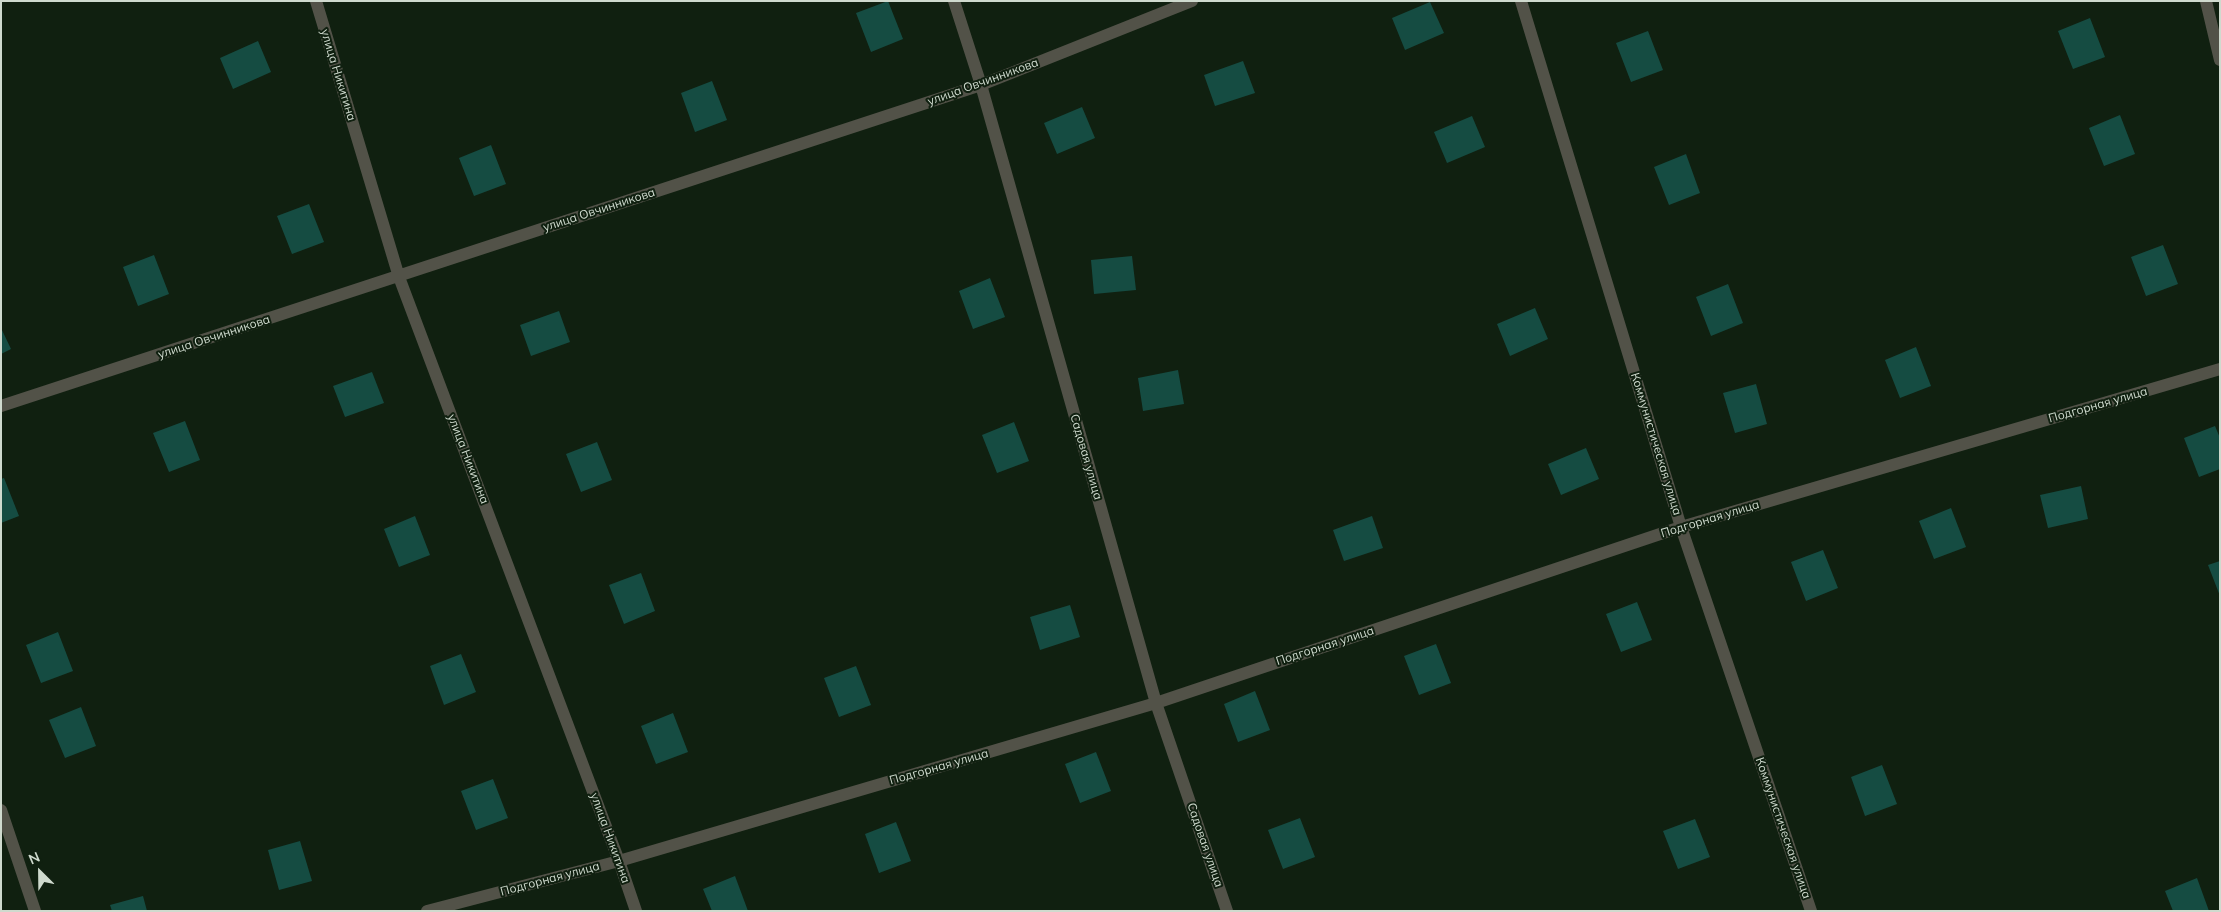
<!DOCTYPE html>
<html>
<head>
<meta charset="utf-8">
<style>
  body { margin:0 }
  #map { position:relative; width:2221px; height:912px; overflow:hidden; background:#102010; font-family:Mulish,sans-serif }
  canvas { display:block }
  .frame { position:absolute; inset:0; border:2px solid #cfdace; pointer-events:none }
  .north { position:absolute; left:15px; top:847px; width:50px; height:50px; -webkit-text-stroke:4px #102010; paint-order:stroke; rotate:337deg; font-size:14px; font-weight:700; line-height:20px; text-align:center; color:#cfdace }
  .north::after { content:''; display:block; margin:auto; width:18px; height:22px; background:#cfdace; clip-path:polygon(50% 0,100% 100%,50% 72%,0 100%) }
</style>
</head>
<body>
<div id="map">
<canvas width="2221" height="912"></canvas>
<div class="frame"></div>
<div class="north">N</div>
</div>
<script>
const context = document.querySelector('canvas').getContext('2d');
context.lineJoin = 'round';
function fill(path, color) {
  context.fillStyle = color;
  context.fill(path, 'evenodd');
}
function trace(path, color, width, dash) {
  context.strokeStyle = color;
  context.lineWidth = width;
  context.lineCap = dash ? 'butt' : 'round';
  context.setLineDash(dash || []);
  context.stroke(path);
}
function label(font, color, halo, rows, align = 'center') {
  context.font = font + ' Mulish,sans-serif';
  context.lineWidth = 4;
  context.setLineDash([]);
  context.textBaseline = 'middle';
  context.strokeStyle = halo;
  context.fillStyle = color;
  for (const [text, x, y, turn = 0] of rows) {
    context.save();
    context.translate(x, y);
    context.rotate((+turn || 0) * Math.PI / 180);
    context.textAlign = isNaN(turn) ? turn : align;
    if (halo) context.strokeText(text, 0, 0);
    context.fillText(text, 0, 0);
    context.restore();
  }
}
const building = new Path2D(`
  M888 1 903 39 871 52 856 13Z
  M1430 2 1444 33 1405 50 1392 18Z
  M2090 18 2105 57 2073 69 2058 31Z
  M1648 31 1663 70 1631 82 1616 43Z
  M258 41 271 72 233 89 220 58Z
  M1243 61 1255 93 1215 106 1204 75Z
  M712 81 727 120 695 132 681 93Z
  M1082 107 1095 138 1057 154 1044 123Z
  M2120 115 2135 154 2104 166 2089 128Z
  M1472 116 1485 147 1447 163 1434 132Z
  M491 145 506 184 474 196 459 158Z
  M1686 154 1700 193 1669 205 1654 167Z
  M309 204 324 242 292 254 277 216Z
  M2163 245 2178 284 2146 296 2131 257Z
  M154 255 169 294 138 306 123 267Z
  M1132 256 1136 290 1094 294 1091 260Z
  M990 278 1005 317 973 329 959 291Z
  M1728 284 1743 323 1711 336 1696 297Z
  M1535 308 1548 339 1510 356 1497 324Z
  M559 311 570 342 531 356 520 325Z
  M1 328 11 349 1 354Z
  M1916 347 1931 386 1900 398 1885 360Z
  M1178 370 1184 404 1143 411 1138 378Z
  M372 372 384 403 345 417 333 386Z
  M1756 384 1767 424 1735 433 1723 393Z
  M185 421 200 460 169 472 153 433Z
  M1014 422 1029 461 997 473 982 435Z
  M2215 426 2220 438V469L2199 477 2184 438Z
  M597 442 612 480 581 492 566 454Z
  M1586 448 1599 479 1561 495 1548 464Z
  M4 478 19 516 1 523V479Z
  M2081 486 2088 519 2048 528 2040 495Z
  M1951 508 1966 547 1934 559 1919 521Z
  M415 516 430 555 399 567 384 529Z
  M1372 516 1383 548 1344 561 1333 530Z
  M1823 550 1838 588 1806 601 1791 562Z
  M2220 561V596L2208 565Z
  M641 573 655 611 624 624 609 585Z
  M1637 602 1652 640 1621 652 1606 614Z
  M1070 605 1080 637 1040 650 1030 617Z
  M58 632 73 671 41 683 26 645Z
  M1436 644 1451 683 1419 695 1404 656Z
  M461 654 476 692 444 705 430 666Z
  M856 666 871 705 839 717 824 678Z
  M1255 691 1270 730 1238 742 1224 704Z
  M81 707 96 746 65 758 49 720Z
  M673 713 688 752 656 764 641 726Z
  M1096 752 1111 791 1080 803 1065 764Z
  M1882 765 1897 804 1865 816 1851 777Z
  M493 779 508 818 476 830 461 791Z
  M1300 818 1315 857 1283 869 1268 830Z
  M1695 819 1710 857 1678 869 1663 831Z
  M896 822 911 861 879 873 865 834Z
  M300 841 312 881 279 890 268 850Z
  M735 876 748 911H712L703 889Z
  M2197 878 2209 911H2173L2165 891Z
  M143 896 147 911H112L110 905Z`);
const minor = new Path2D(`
  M316 1 399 277 619 861 636 911
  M954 1 981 85 1156 703 1227 911
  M1521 1 1681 527 1811 911
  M1 406 981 85 1192 1
  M1 810 35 911
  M427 911 619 861 1156 703 1681 527 2220 369`);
const tertiary = new Path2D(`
  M2206 1 2220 60`);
const streetNames = [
  ["улица Никитина",338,75,73],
  ["улица Овчинникова",983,82,-20],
  ["улица Овчинникова",599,210,-18],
  ["улица Овчинникова",214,337,-18],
  ["Подгорная улица",2098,405,-16],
  ["Коммунистическая улица",1656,444,73],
  ["Садовая улица",1086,457,74],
  ["улица Никитина",468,459,69],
  ["Подгорная улица",1710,519,-17],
  ["Подгорная улица",1325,646,-18],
  ["Подгорная улица",939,767,-16],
  ["Коммунистическая улица",1783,828,71],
  ["улица Никитина",610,838,70],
  ["Садовая улица",1205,845,71],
  ["Подгорная улица",550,879,-15]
];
fill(building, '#154c42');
trace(minor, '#525248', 12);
trace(tertiary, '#525248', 12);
label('12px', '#cfdace', '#102010', streetNames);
</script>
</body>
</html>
